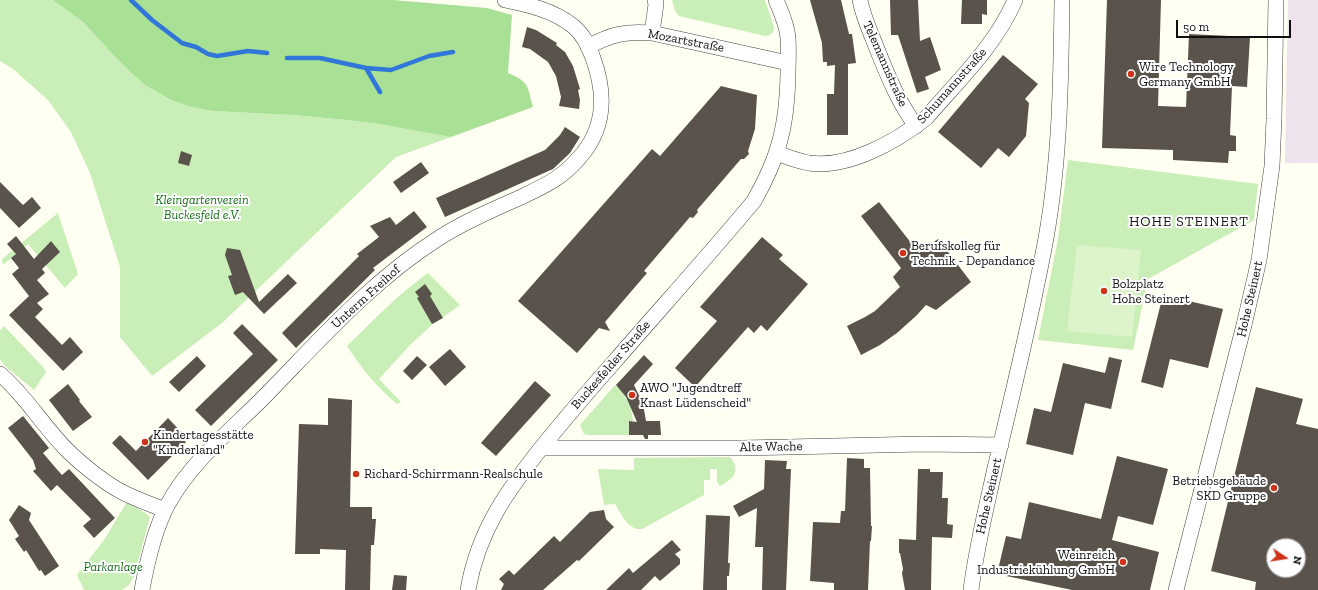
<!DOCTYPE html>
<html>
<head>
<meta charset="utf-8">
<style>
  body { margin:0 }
  #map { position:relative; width:1318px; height:590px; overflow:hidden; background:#fffff2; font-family:"Zilla Slab",serif }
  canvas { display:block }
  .north { position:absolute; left:1266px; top:538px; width:40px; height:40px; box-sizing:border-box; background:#fff; border:1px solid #9f9f9f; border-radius:50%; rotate:102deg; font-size:11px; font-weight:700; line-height:16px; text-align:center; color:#0f0f0f }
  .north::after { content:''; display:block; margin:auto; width:14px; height:18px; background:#cd341a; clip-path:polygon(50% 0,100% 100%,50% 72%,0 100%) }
  .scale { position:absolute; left:1176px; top:20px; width:115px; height:18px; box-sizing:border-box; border:2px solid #0f0f0f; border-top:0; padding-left:5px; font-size:12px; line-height:14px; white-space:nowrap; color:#0f0f0f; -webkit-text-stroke:3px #fff; paint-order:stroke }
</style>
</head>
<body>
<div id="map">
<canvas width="1318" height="590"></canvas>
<div class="north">N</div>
<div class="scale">50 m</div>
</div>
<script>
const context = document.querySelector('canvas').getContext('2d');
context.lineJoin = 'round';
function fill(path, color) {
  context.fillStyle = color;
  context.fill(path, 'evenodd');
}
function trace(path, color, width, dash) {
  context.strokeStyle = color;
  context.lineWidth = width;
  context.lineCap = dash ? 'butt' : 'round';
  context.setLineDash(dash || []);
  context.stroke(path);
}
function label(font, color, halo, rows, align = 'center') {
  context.font = font + ' "Zilla Slab",serif';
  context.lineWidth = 4;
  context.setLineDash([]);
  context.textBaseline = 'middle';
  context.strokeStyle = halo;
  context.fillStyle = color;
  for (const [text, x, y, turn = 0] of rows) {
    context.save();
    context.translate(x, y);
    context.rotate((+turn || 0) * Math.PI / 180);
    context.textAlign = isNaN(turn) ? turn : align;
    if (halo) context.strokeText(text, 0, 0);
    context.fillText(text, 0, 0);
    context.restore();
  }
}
const industrial = new Path2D(`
  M1288 0H1318V163H1285Z`);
const green = new Path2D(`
  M0 0H53L83 22 119 61 153 90 171 100 191 107 213 111 293 115 347 120 379 124 451 137 396 157 222 323 152 376 120 337V267L90 173 71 132 48 100 13 69 0 61Z
  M672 0H765L774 27C774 32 771 36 765 36L679 16 675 11Z
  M1068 160 1258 184 1254 220 1148 279 1133 350 1038 340 1058 239Z
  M58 213 78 274 65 288 28 244 3 265 2 259Z
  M428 273 460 305 432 325 411 344 379 379 401 402 397 404C375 385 363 370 347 346 373 321 398 294 428 273Z
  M4 326 43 367 46 372 34 390 4 365 0 359V331Z
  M615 385C626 395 632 407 633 421H629V435H587L584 434 580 425Z
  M730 457C742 471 733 479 720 486L717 482V469H710V480H704V495L642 529C628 531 621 513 615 504L604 505 598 469 634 470V458Z
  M127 502 147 514 150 517 134 576 129 585 122 590H84L77 575 104 540Z`);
const forest = new Path2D(`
  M53 0H393L487 8 512 15 508 73C530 82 527 86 533 107L451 137 379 124 347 120 293 115 213 111 191 107 171 100 145 85 119 61 83 22Z`);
const pitch = new Path2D(`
  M1077 245 1141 250 1132 337 1067 331Z`);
const stream = new Path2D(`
  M131 0 152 20 182 43 196 47 208 54 217 56 248 51 267 53
  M287 58H320L366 68 391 70 429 56 453 52
  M366 68 380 92`);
const building = new Path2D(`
  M810 0H841L849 34H852L856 63 848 64V135H827V94H834L835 65 827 66V62H823L822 43Z
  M890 0H918L920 41 930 37 941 70 925 77 929 89 917 93 898 35H891Z
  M962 0H987V15L982 14V24H961Z
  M1107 0H1161L1158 106 1186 107 1189 34 1250 37 1247 87 1232 86 1230 135 1236 136V151H1229L1228 163 1173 160V150L1102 148Z
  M527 27 536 30 557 43 556 45 565 52 573 66 580 89 578 90 580 100 579 109 559 106 561 97 556 76 548 62 530 49 522 47Z
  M1003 55 1038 84 1025 99 1029 103 1026 136 1009 157 998 148 981 168 938 132Z
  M721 86 757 95 755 129 748 151 749 154 744 159H741L697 210 698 212 693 218 690 217 644 271 647 273 605 322 610 331 599 328 577 353 518 301 652 149 660 156Z
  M565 127 580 137 570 153 553 169 445 217 436 198 545 150 560 135Z
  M181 151 192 155 189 166 178 163Z
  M421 162 429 173 401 193 393 182Z
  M0 182 23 205 32 197 41 208 19 228 0 208Z
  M879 202 919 253 938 239 971 282 936 310 926 305 916 316 897 333 880 345 861 355 847 326 865 317 875 311 900 287 893 277 901 268 861 216Z
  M414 211 427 227 373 268 375 270 296 348 282 333 359 256 357 254 379 237 370 226 390 217 396 225Z
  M16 236 34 259 51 241 60 252 42 269 45 273 37 280 49 294 37 303 43 309 35 317 62 345 70 337 83 352 63 371 9 315 29 296 12 274 19 268 11 258 16 254 7 244Z
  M762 237 783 255 779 259 808 284 767 331 761 325 754 333 748 327 695 387 675 368 717 321 700 307Z
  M227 248 240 250 259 302 288 274 297 283 264 314 243 292 235 295 228 276 232 275 225 255Z
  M425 284 432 294 430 296 443 318 432 324 417 298 419 297 415 292Z
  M1163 295 1223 309 1208 368 1170 359 1163 388 1141 382Z
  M242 324 278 360 211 426 195 410 253 354 233 333Z
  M450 349 466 367 445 386 429 367Z
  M644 355 653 364 634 385 643 404 646 421H660L661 435H648V439H645L643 435H629V421L637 422 626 397 616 385Z
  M197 356 206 366 179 392 169 382Z
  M417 356 427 365 412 380 403 371Z
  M1109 357 1122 360 1111 409 1085 403 1073 455 1026 444 1034 408 1051 412 1063 363 1105 373Z
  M535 381 551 395 496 456 481 443Z
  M68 384 80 400 79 401 92 417 73 431 49 400Z
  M1256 387 1303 399 1296 424 1318 429V590H1255L1256 582 1211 571ZM1274 546H1298V570H1274Z
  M328 398 352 400 350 507H372V519H376L374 545H371L370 590H345L346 550 320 549V554H295L299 424 328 425Z
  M23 416 49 448 43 453 54 466 62 475 69 469 115 518 94 538 83 526 91 519 57 485 51 491 33 471 36 469 33 460 8 428Z
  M168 418 184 435 181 438 186 442 148 480 112 443 120 435 136 451Z
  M1117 456 1168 469 1153 525 1118 516 1112 540 1159 552 1150 590H1072L997 574 1006 536 1021 539 1029 502 1101 519Z
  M847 458 864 459V468H870L871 526H872L871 541H870L868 590H834V583L810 581 813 522 840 523 841 511H845Z
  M765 460 787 461 786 469H791L786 590H762L763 547H755L757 508 739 517 733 506 764 489Z
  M918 469H930V472H943L942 498H948L947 524 953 525 952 538 932 537 931 590H905L902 573 903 569 900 553H899V539L916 540Z
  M19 505 31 513 29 520 59 566 45 576 41 570 39 571 26 550 24 552 15 539 19 536 9 520Z
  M604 510 606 519 614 527 579 561 577 560 543 590H501L504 584 499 579 509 570 514 575 554 536 560 542 590 512Z
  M706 515 730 516 728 563H730L729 576H727V590H703Z
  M672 540 681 550 675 554 680 559V564L660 581 655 576 641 590H606L629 568 633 573Z
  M394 575 407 576 406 590H392Z`);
const street = new Path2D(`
  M860 0C863 17 871 33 877 49 888 76 898 102 916 126
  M652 33 656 4 655 0
  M588 47C611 34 626 31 652 33L788 63
  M777 153C787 157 798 161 809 163 848 169 897 141 926 118 958 81 996 45 1015 0
  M0 374C26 396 43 426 67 450 81 464 107 485 126 494 139 500 152 505 165 510
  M542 448H742L924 444 1001 445
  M142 590C147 562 154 530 168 504 191 462 229 432 262 399 318 342 371 281 439 238 464 222 492 210 519 198 544 186 561 179 579 158 606 128 606 94 593 58 588 45 583 34 573 26 553 10 529 5 505 0
  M468 590C478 530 509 488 546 442 569 414 591 388 615 361 661 308 709 255 754 201 779 157 787 126 788 75 788 63 789 50 788 38 787 24 781 12 776 0
  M971 590C976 549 986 509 995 468 1013 392 1032 315 1046 238 1060 160 1061 79 1062 0
  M1176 590 1244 325 1259 260 1272 166 1274 119 1276 0`);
const markers = [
  [1131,74,4,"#cd341a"],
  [903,253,4,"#cd341a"],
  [1104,291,4,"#cd341a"],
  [632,395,4,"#cd341a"],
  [145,442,4,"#cd341a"],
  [356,474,4,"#cd341a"],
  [1274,488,4,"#cd341a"],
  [1123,562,4,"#cd341a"]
];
const streetNames = [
  ["Mozartstraße",686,41,11],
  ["Telemannstraße",885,64,66],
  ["Schumannstraße",952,86,-48],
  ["Unterm Freihof",366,297,-42],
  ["Hohe Steinert",1250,299,-77],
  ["Buckesfelder Straße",611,365,-49],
  ["Alte Wache",771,447,-1],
  ["Hohe Steinert",989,496,-77]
];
const poiNames = [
  ["Wire Technology",1139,67],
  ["Germany GmbH",1139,82],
  ["Berufskolleg für",911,246],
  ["Technik - Depandance",911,261],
  ["Bolzplatz",1112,284],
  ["Hohe Steinert",1112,299],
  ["AWO \"Jugendtreff",640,388],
  ["Knast Lüdenscheid\"",640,403],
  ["Kindertagesstätte",153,435],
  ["\"Kinderland\"",153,450],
  ["Richard-Schirrmann-Realschule",364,474],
  ["Betriebsgebäude",1266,481,"right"],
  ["SKD Gruppe",1266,496,"right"],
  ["Weinreich",1115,555,"right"],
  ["Industriekühlung GmbH",1115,570,"right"]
];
const parkNames = [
  ["Kleingartenverein",202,200],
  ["Buckesfeld e.V.",202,215],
  ["Parkanlage",113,567]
];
const neighbourhoodNames = [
  ["HOHE STEINERT",1189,222]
];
fill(industrial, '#eee3ed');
fill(green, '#c9eeb7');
fill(forest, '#a8e095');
fill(pitch, '#ddf4ca');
trace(stream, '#3176d9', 4.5);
fill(building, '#59534b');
trace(street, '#424242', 16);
trace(street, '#fff', 15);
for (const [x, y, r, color] of markers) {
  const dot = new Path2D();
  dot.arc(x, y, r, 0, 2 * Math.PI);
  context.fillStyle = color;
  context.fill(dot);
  trace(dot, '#fff', 1.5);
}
label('13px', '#0f0f0f', '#fff', streetNames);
label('13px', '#0f0f0f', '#fff', poiNames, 'left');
label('italic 13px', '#1a6e19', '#fff', parkNames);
context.letterSpacing = '1px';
label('14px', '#0f0f0f', '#fff', neighbourhoodNames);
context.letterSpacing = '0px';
</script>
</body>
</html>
